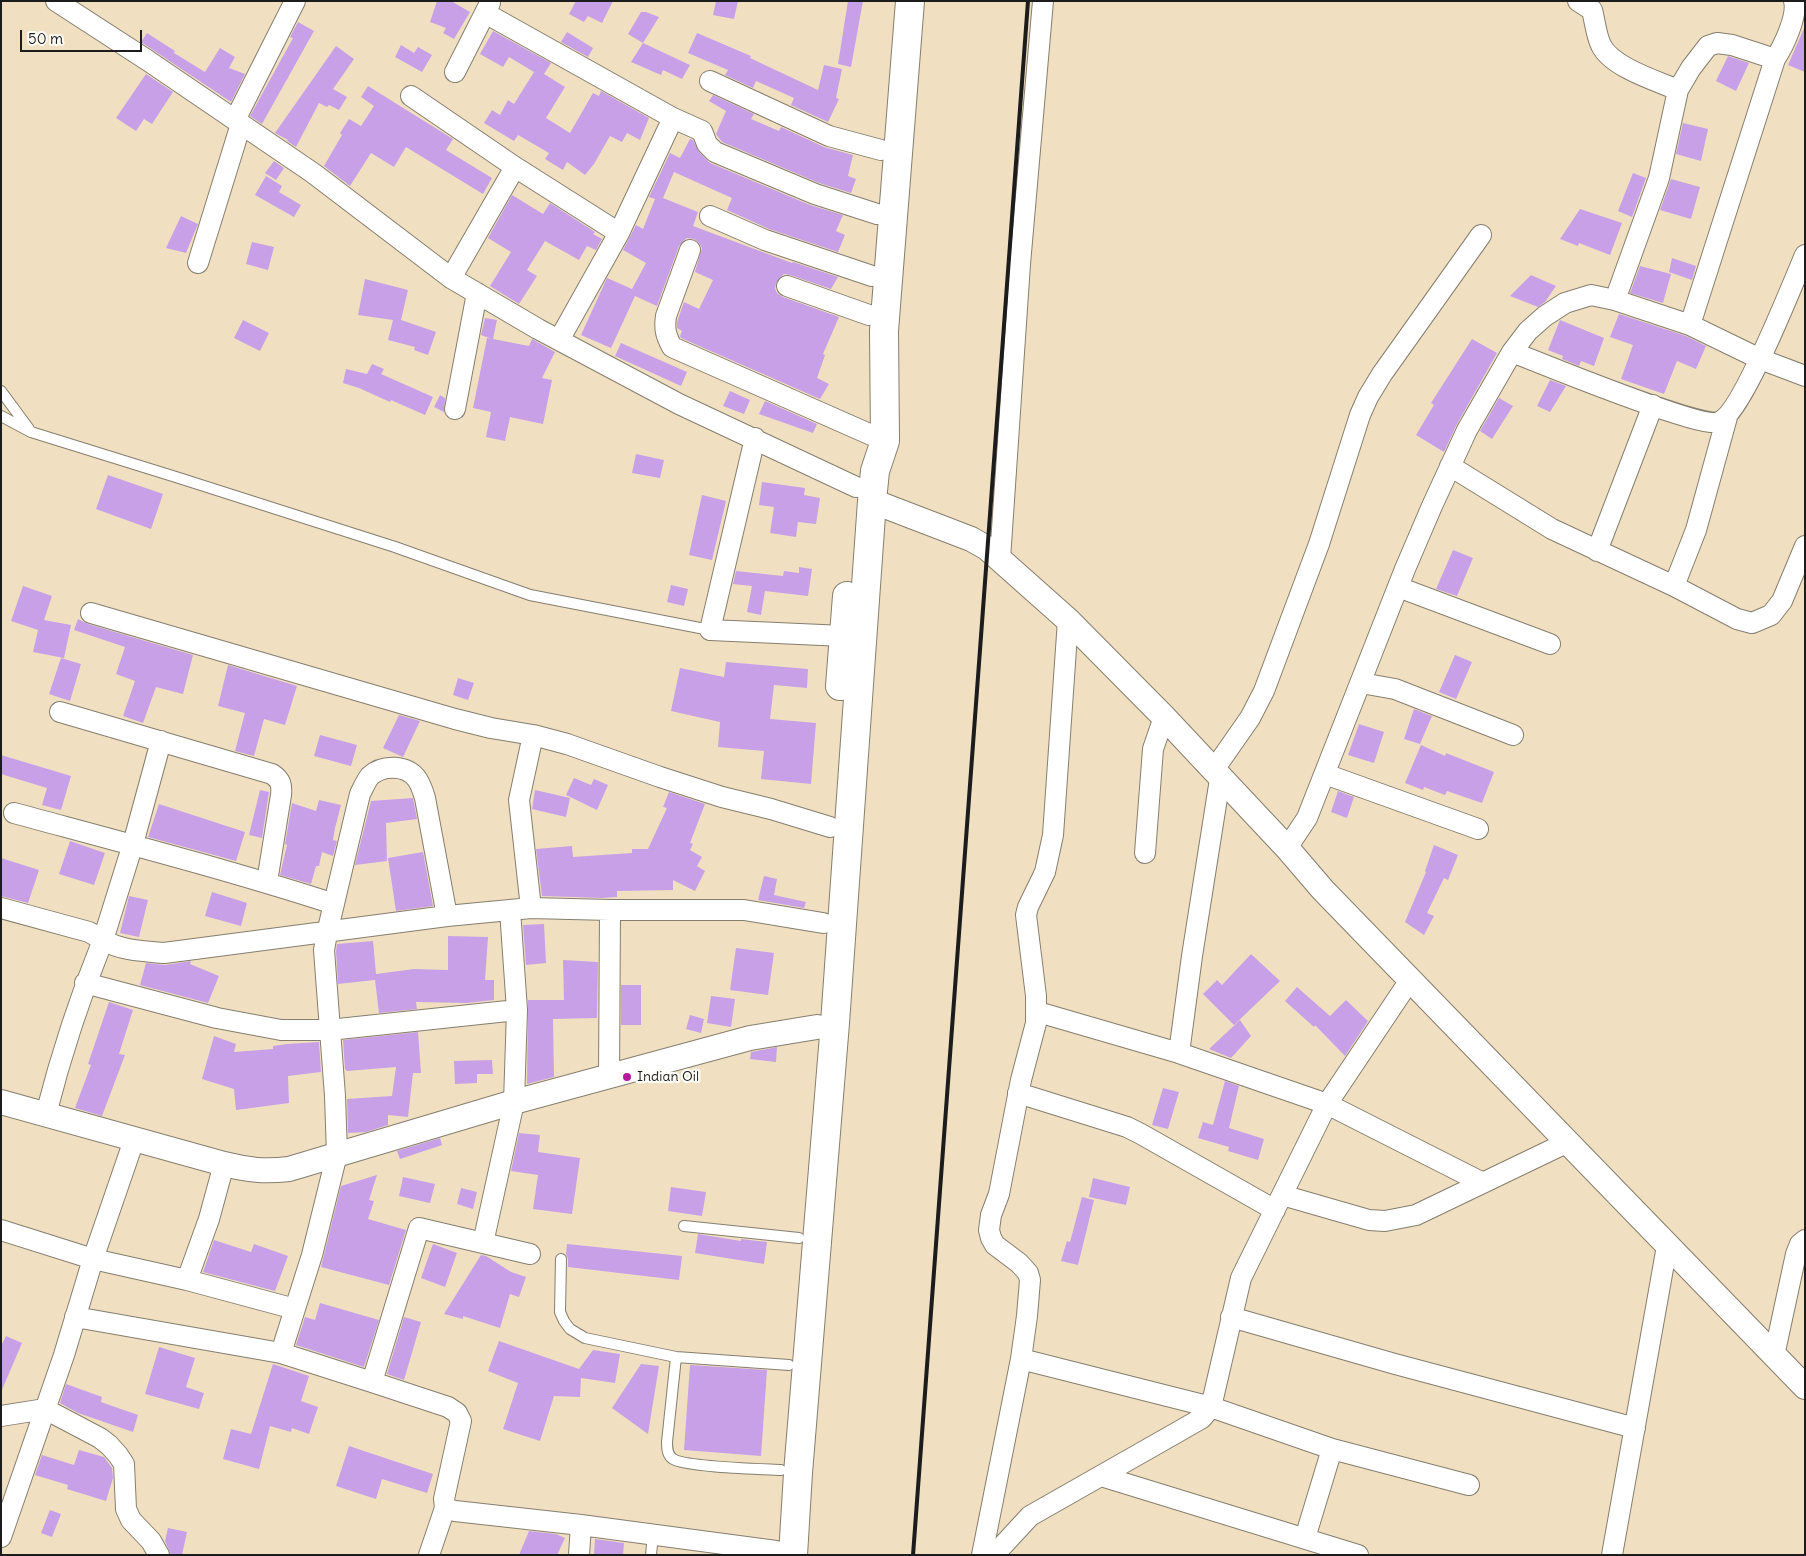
<!DOCTYPE html>
<html>
<head>
<meta charset="utf-8">
<style>
  body { margin:0 }
  #map { position:relative; width:1806px; height:1556px; overflow:hidden; background:#f0e0c1; font-family:Delius,sans-serif }
  canvas { display:block }
  .frame { position:absolute; inset:0; border:2px solid #1c1c1c; pointer-events:none }
  .scale { position:absolute; left:20px; top:30px; width:122px; height:22px; box-sizing:border-box; border:2px solid #1c1c1c; border-top:0; padding-left:6px; font-size:15px; line-height:18px; white-space:nowrap; color:#1c1c1c; -webkit-text-stroke:4px #fdfcf7; paint-order:stroke }
</style>
</head>
<body>
<div id="map">
<canvas width="1806" height="1556"></canvas>
<div class="frame"></div>
<div class="scale">50 m</div>
</div>
<script>
const context = document.querySelector('canvas').getContext('2d');
context.lineJoin = 'round';
function fill(path, color) {
  context.fillStyle = color;
  context.fill(path, 'evenodd');
}
function trace(path, color, width, dash) {
  context.strokeStyle = color;
  context.lineWidth = width;
  context.lineCap = dash ? 'butt' : 'round';
  context.setLineDash(dash || []);
  context.stroke(path);
}
function label(font, color, halo, rows, align = 'center') {
  context.font = font + ' Delius,sans-serif';
  context.lineWidth = 4.5;
  context.setLineDash([]);
  context.textBaseline = 'middle';
  context.strokeStyle = halo;
  context.fillStyle = color;
  for (const [text, x, y, turn = 0] of rows) {
    context.save();
    context.translate(x, y);
    context.rotate((+turn || 0) * Math.PI / 180);
    context.textAlign = isNaN(turn) ? turn : align;
    if (halo) context.strokeText(text, 0, 0);
    context.fillText(text, 0, 0);
    context.restore();
  }
}
const building = new Path2D(`
  M437 1H451L470 12 454 39 443 33 446 28 430 22Z
  M576 1H613L602 23 588 16 584 22 569 14Z
  M716 1H738L734 19 713 15Z
  M848 1H863L851 67 838 64Z
  M641 12H646L659 17 643 43 628 34Z
  M298 22 314 31 262 124 250 116 293 38 290 37Z
  M1805 26V72L1788 65Z
  M493 31 551 63 544 74 565 87 546 118 570 133 593 93 599 96 601 91 649 118 640 140 627 133 622 142 610 136 594 164 585 175 567 162 563 170 545 159 549 153 518 135 514 141 484 123 492 110 500 115 508 100 514 104 534 72 509 57 503 67 480 54Z
  M567 32 593 48 588 57 561 42Z
  M147 33 175 51 174 53 205 72 220 48 235 57 229 68 245 74 231 102 141 42Z
  M697 33 751 56 750 58 818 90 824 65 842 69 836 98 839 99 828 122 791 105 794 98 756 81 753 88 725 75 728 70 688 53Z
  M643 43 690 65 682 79 663 70 661 75 631 62Z
  M401 45 414 53 418 47 432 55 422 72 395 57Z
  M336 46 354 59 333 89 347 97 339 110 329 105 327 107 319 103 296 147 287 141 288 140 275 133Z
  M1728 56 1749 63 1736 91 1716 81Z
  M146 74 173 92 152 124 144 119 136 131 116 118Z
  M368 86 453 139 446 150 492 178 483 194 406 147 394 167 371 153 350 186 324 166 342 135 340 133 349 119 361 126 374 106 361 97Z
  M713 95 754 114 751 119 779 131 781 127 824 147 853 155 848 176 856 179 851 193 819 183 722 142 716 134 726 111 709 101Z
  M1683 123 1708 129 1701 161 1676 154Z
  M690 139 693 140 699 152 710 163 810 205 843 215 836 231 845 235 838 252 769 229 727 210 732 198 674 172 663 198 698 212 693 226 792 263 793 262 838 277 831 289 790 275 784 274 780 277 776 283 775 289 778 294 783 297 839 317 823 354 825 355 817 378 829 384 820 399 681 338 680 336 682 331 677 328V322L684 302 699 309 713 280 695 272 702 248 699 243 694 239 687 238 683 241 679 246 657 306 635 296 611 348 581 335 607 278 632 289 646 263 623 250 636 225 643 229 655 199 649 197 670 153 680 158Z
  M274 161 284 168 276 180 265 173Z
  M1633 173 1646 178 1632 217 1618 211Z
  M266 176 282 186 279 192 301 205 294 217 255 195Z
  M1671 179 1700 187 1691 219 1660 210Z
  M512 195 543 214 550 203 595 232 593 234 602 239 596 250 587 246 579 260 545 241 527 270 537 276 519 304 490 286 511 252 488 238Z
  M1580 209 1622 223 1610 255 1579 243 1578 246 1560 239Z
  M181 216 198 224 186 253 166 248Z
  M252 242 274 247 268 270 246 264Z
  M1672 258 1696 266 1692 280 1669 272Z
  M1640 266 1671 274 1663 303 1630 293Z
  M1531 275 1556 286 1545 302 1538 307 1510 296Z
  M365 279 408 290 401 320 436 332 428 355 414 350 415 347 388 340 393 320 358 315Z
  M1619 314 1686 336 1706 346 1696 369 1677 361 1664 394 1621 379 1633 345 1610 337Z
  M485 318 497 320 493 339 529 346 532 339 555 352 542 378 552 380 543 424 510 417 505 441 486 437 491 412 473 408 487 338 492 339 481 335Z
  M243 320 269 333 260 351 234 338Z
  M1560 320 1604 338 1594 366 1581 361 1579 366 1562 359 1563 356 1548 350Z
  M1472 339 1497 353 1457 424 1444 452 1416 435 1434 405 1431 403Z
  M621 343 687 372 681 386 615 356Z
  M372 364 384 369 381 374 433 397 425 415 391 400 390 402 359 388 343 383 346 369 367 374Z
  M1550 380 1566 386 1550 412 1537 406Z
  M730 391 750 400 744 414 723 406Z
  M440 395 445 398 444 412 434 407Z
  M1499 398 1513 406 1492 439 1480 431Z
  M765 401 817 424 813 433 759 414Z
  M636 454 664 460 660 478 632 473Z
  M108 475 163 494 151 529 96 509Z
  M762 482 805 488 804 495 820 498 816 524 798 522 796 537 770 533 774 507 759 505Z
  M702 495 726 501 712 560 689 555Z
  M1453 550 1473 558 1457 596 1436 589Z
  M799 567 812 569 808 596 765 591 761 615 747 612 752 586 733 584 736 571 783 576 784 571 799 573Z
  M671 585 688 589 684 606 667 602Z
  M23 586 52 596 44 620 71 625 64 658 33 652 38 630 11 621Z
  M78 619 88 624 193 655 183 694 156 687 143 723 123 716 135 681 116 674 125 647 74 630Z
  M1455 655 1472 662 1456 699 1439 692Z
  M61 658 81 664 70 701 49 694Z
  M726 662 808 669 807 688 774 685 770 719 816 723 811 784 761 779 764 751 718 747 720 722 671 711 680 668 724 677Z
  M228 665 297 686 285 725 264 719 254 756 235 751 245 713 218 706Z
  M458 678 474 683 468 700 453 695Z
  M1414 709 1432 716 1420 744 1404 739Z
  M399 715 420 721 403 757 383 748Z
  M1359 724 1384 732 1374 763 1348 755Z
  M320 735 357 745 351 766 314 756Z
  M1421 745 1445 756 1446 753 1494 772 1482 803 1447 791 1445 795 1424 787 1423 790 1405 783Z
  M1 755 71 776 61 810 42 805 47 788 1 774Z
  M574 778 591 785 594 779 608 785 597 810 566 795Z
  M260 790 269 792 262 838 249 835Z
  M535 790 570 798 566 817 532 809Z
  M1338 791 1354 797 1347 818 1331 812Z
  M669 792 705 804 690 843 693 844 690 850 702 857 697 866 705 871 695 891 673 880V890L617 891V897L602 898 542 896 536 849 572 846 573 857 632 853V849H648L667 808 663 807Z
  M413 798 417 819 386 823 387 861 355 865 371 801Z
  M319 800 341 805 335 828 333 840 337 841 333 856 322 852 319 866H316L311 884 280 875 287 845 285 844 292 803 316 811Z
  M159 804 245 832 236 861 148 837Z
  M70 841 105 853 94 885 59 874Z
  M1434 845 1458 855 1448 880 1444 878 1427 913 1434 916 1424 935 1405 922 1426 872 1425 871Z
  M423 852 433 906 396 911 388 858Z
  M1 858 39 870 28 903 1 896Z
  M764 876 777 879 774 895 806 902 804 908 758 900Z
  M212 892 247 903 241 926 205 916Z
  M129 896 148 900 139 937 120 933Z
  M544 924 546 963 526 965 523 925Z
  M448 936 488 937 485 980H494V1000L467 1003 416 1002 417 1009 379 1013 375 980 338 984 336 951 337 944 373 941 376 974 414 969 448 970Z
  M736 948 774 953 768 995 730 990Z
  M1251 954 1280 981 1234 1025 1203 994 1217 980 1222 985Z
  M563 960 598 962 597 1018 553 1019 554 1077 527 1084 528 1000H564Z
  M191 961 190 964 219 976 208 1003 140 985 146 963 165 965Z
  M621 985H641V1025H621Z
  M1297 987 1330 1016 1346 1000 1368 1021 1345 1056 1315 1025 1314 1027 1285 1001Z
  M711 996 735 999 731 1027 707 1023Z
  M109 1002 133 1010 119 1054 125 1055 102 1116 75 1108 91 1065 88 1064Z
  M690 1015 704 1019 701 1033 686 1029Z
  M1240 1020 1251 1036 1231 1058 1209 1049Z
  M418 1032 421 1073H413L408 1117 388 1115V1125L366 1132 348 1133 347 1099 392 1096 396 1067 347 1071 345 1069 343 1040Z
  M214 1036 236 1044 234 1052 273 1049V1046L287 1044 319 1042 321 1072 288 1076 289 1103 236 1110 234 1089 202 1079Z
  M777 1047 776 1062 750 1059 751 1052Z
  M492 1060 493 1074H477V1083L455 1084 454 1061Z
  M1225 1081 1239 1086 1229 1128 1264 1139 1258 1160 1228 1151 1229 1147 1198 1138 1203 1122 1213 1125Z
  M1163 1088 1179 1092 1168 1129 1152 1125Z
  M519 1133 540 1135 538 1152 580 1158 572 1214 533 1209 538 1175 511 1171Z
  M440 1138 442 1145 400 1159 397 1151Z
  M377 1175 369 1200 374 1201 368 1219 406 1230 389 1285 321 1267 341 1186Z
  M403 1177 435 1184 430 1203 399 1196Z
  M1093 1178 1130 1187 1126 1205 1089 1197Z
  M671 1187 706 1192 702 1216 668 1211Z
  M461 1188 477 1192 473 1209 457 1204Z
  M1082 1197 1094 1200 1078 1265 1061 1261 1067 1241 1070 1242Z
  M698 1234 741 1241V1239L767 1242 764 1264 695 1253Z
  M214 1240 251 1252 254 1244 288 1256 275 1291 203 1272Z
  M433 1244 457 1253 445 1287 421 1278Z
  M567 1244 682 1256 679 1280 568 1267V1259L566 1254Z
  M481 1255 486 1256 511 1272 526 1277 519 1297 510 1294 500 1328 463 1316V1319L444 1314Z
  M320 1303 379 1320 364 1367 296 1345 305 1317 315 1320Z
  M404 1317 421 1322 404 1380 387 1374Z
  M6 1336 22 1343 1 1392V1346Z
  M499 1341 579 1369 593 1350 620 1354 615 1383 581 1378 580 1397 554 1396 540 1441 503 1429 518 1383 488 1371Z
  M159 1347 195 1358 186 1387 204 1393 199 1409 145 1394Z
  M273 1364 309 1376 301 1401 318 1407 309 1434 292 1428 291 1432 270 1426 259 1469 223 1459 231 1429 251 1434Z
  M641 1364 659 1366 648 1434 612 1408Z
  M690 1365 767 1370 761 1456 684 1450Z
  M66 1384 102 1397 101 1402 138 1415 133 1432 78 1413 60 1403Z
  M349 1446 433 1474 427 1493 382 1479 376 1499 336 1486Z
  M79 1450 104 1457 112 1468 113 1478 106 1501 67 1489 68 1485 35 1475 42 1455 74 1465Z
  M50 1510 61 1514 52 1537 41 1533Z
  M168 1528 187 1532 182 1555H171L165 1541Z
  M529 1531 556 1534 565 1538 557 1555H519Z
  M595 1539 624 1543 623 1555H594Z`);
const service = new Path2D(`
  M1 391 29 429
  M1 416 31 432 179 478 395 547 530 595 710 630
  M684 1226 799 1238
  M561 1259 560 1312 564 1321 570 1329 585 1338 676 1357 789 1365
  M676 1357 667 1442C667 1448 667 1455 673 1459 686 1467 761 1469 781 1470
  M651 1555 653 1534`);
const minor = new Path2D(`
  M56 1 147 60 313 173 451 278 538 329 679 404 856 487
  M1578 1 1592 10C1595 21 1596 35 1601 45 1611 67 1657 81 1678 90
  M485 13 673 118 702 131 707 144 715 152 815 194 877 214
  M455 72 490 3
  M710 81 829 136 881 150
  M411 96 515 167 619 233
  M235 120 295 1
  M710 216 765 240 872 276
  M690 250 666 316C664 329 666 336 672 347L885 441
  M198 263 241 124
  M451 278 515 167
  M787 286 869 315
  M1615 300 1690 325 1760 359 1805 376
  M1690 325 1775 59
  M559 340 619 233 673 118
  M1512 352C1540 363 1701 429 1719 422 1742 413 1793 283 1805 255
  M455 409 477 293
  M755 438 710 630 844 636
  M1450 466 1552 529 1674 586 1737 619 1752 623 1771 615 1782 601 1805 546
  M1597 551 1653 405
  M1000 559 1020 264 1043 1
  M1674 586 1696 530 1727 417
  M1398 587 1550 644
  M91 613 455 719 491 728 533 735 567 744 660 777 722 797 771 809 830 827
  M1361 683 1395 689 1513 735
  M60 712 272 774C281 780 282 785 281 795L267 882
  M1213 771 1250 718 1264 691 1319 544 1360 415 1368 397 1382 374 1481 235
  M1325 774 1478 829
  M14 813C121 842 229 870 334 904
  M1287 848 1307 818 1405 569 1432 506 1467 430 1512 352 1528 331 1545 316 1565 303 1591 295 1615 300 1659 178 1678 90 1691 68 1708 46 1717 43 1732 45 1775 59C1783 47 1798 16 1794 1
  M1145 853 1153 749 1164 717
  M1 908 89 932 103 940 133 844 161 741
  M531 908 519 800 533 735
  M447 916 425 798C423 791 421 785 417 779 407 765 383 764 370 776 366 781 363 788 360 794L327 933 324 950 335 1096 337 1154 312 1255 281 1353 372 1382 419 1228 530 1254
  M85 983 217 1018 281 1030H329L517 1010
  M1038 1012 1179 1053 1327 1104 1483 1183
  M1179 1053 1192 956 1220 779
  M609 1077 610 910
  M1018 1093 1127 1127 1141 1134 1275 1210
  M46 1114C61 1055 80 997 103 940 122 951 143 951 164 953L447 916 531 908 610 910H744L823 923
  M1282 1195 1369 1220 1385 1221 1416 1215 1568 1142
  M1 1230 93 1259 187 1280 295 1309
  M483 1243 514 1102 517 1010 510 910
  M187 1280 209 1219 224 1164
  M75 1317 281 1353
  M1231 1317 1395 1364 1635 1428
  M1774 1356 1796 1254 1800 1244 1805 1240
  M1021 1359 1211 1407 1332 1449
  M372 1382 448 1407 457 1413 461 1421 444 1499 445 1508 455 1511 581 1525 776 1551
  M1 1416 45 1409 100 1438 109 1445 118 1455 124 1464 126 1509 131 1520 151 1541 159 1555
  M1101 1476 1358 1555
  M1 1537 64 1355 93 1259 134 1140
  M1305 1538 1332 1449 1469 1485
  M429 1555 445 1508
  M579 1555 581 1525
  M982 1555 1021 1359 1027 1316 1030 1280 1028 1273 1019 1263 995 1245 991 1238 989 1230 991 1215 999 1194 1021 1080 1036 1023V996L1026 915 1028 907 1045 872 1053 835 1068 620
  M994 1555 1030 1516 1183 1429 1202 1418 1211 1407 1241 1278 1327 1104 1410 980
  M1612 1555 1667 1246`);
const tertiary = new Path2D(`
  M872 501 971 539 987 548 1068 620 1164 717 1287 848 1323 890 1805 1387
  M1 1102 224 1164C249 1170 264 1172 289 1169L514 1102 750 1038 817 1027`);
const primary = new Path2D(`
  M840 686 847 596
  M793 1555 798 1473 835 1023 872 501 875 471 885 441 884 331 910 1`);
const rail = new Path2D(`
  M913 1555 1028 1`);
const markers = [
  [627,1077,5,"#b5179e"]
];
const poiNames = [
  ["Indian Oil",637,1077]
];
fill(building, '#c8a0e7');
trace(service, '#867e6e', 12);
trace(minor, '#867e6e', 22);
trace(tertiary, '#867e6e', 26);
trace(primary, '#867e6e', 30);
trace(service, '#fff', 10);
trace(minor, '#fff', 20);
trace(tertiary, '#fff', 24);
trace(primary, '#fff', 28);
trace(rail, '#1c1c1c', 4);
for (const [x, y, r, color] of markers) {
  const dot = new Path2D();
  dot.arc(x, y, r, 0, 2 * Math.PI);
  context.fillStyle = color;
  context.fill(dot);
  trace(dot, '#fdfcf7', 2);
}
label('14px', '#1c1c1c', '#fdfcf7', poiNames, 'left');
</script>
</body>
</html>
